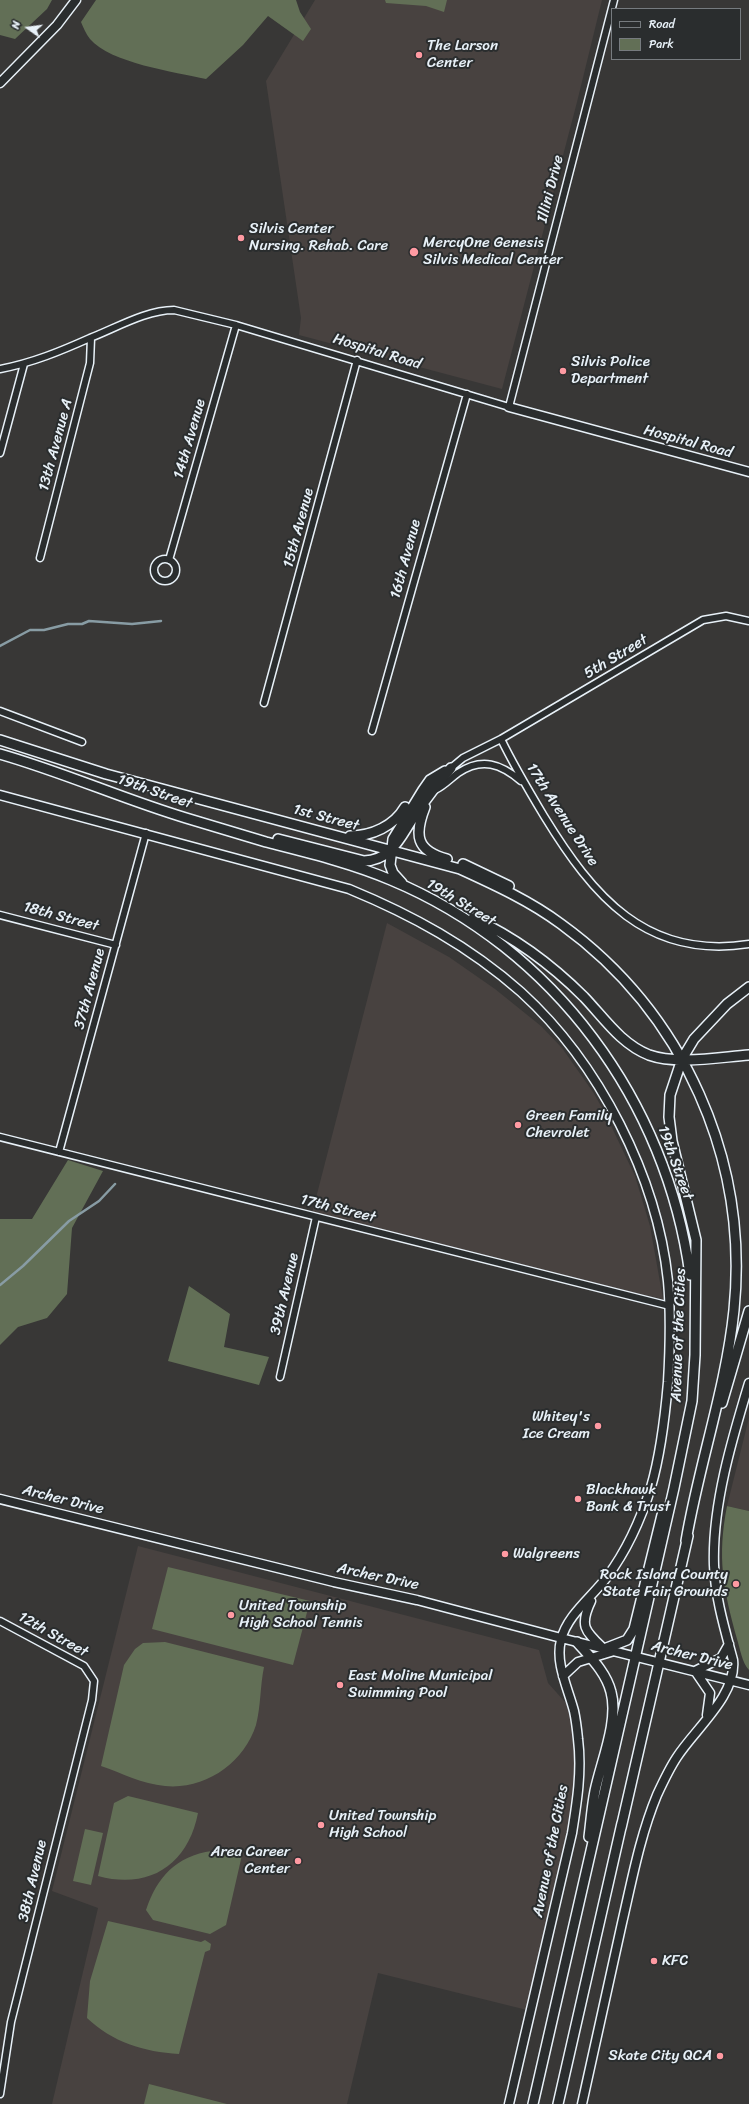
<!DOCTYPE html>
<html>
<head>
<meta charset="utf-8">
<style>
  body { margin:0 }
  #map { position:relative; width:749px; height:2104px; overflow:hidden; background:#383736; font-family:Sriracha,sans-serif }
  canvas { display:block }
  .legend { position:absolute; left:611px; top:8px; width:130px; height:52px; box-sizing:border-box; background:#2a2d2e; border:1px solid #767b7f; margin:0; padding:5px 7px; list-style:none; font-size:12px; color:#e8f1f8 }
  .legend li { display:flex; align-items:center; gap:8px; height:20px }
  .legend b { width:20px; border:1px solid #767b7f }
  .north { position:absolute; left:8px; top:8px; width:40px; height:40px; -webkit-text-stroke:3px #2a2d2e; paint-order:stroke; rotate:284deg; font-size:11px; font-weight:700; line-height:16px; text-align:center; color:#e8f1f8 }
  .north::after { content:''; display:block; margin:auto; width:14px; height:18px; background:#e8f1f8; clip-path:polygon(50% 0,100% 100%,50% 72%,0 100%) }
</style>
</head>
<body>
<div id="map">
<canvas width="749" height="2104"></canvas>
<ul class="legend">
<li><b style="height:5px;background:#2a2d2e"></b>Road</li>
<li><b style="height:11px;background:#626f56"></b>Park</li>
</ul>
<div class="north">N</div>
</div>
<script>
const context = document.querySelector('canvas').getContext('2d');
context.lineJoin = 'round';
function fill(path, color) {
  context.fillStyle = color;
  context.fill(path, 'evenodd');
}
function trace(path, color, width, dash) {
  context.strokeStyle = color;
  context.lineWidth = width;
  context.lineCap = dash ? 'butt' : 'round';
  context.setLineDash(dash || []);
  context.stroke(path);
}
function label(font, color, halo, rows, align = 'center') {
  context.font = font + ' Sriracha,sans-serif';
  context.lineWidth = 4;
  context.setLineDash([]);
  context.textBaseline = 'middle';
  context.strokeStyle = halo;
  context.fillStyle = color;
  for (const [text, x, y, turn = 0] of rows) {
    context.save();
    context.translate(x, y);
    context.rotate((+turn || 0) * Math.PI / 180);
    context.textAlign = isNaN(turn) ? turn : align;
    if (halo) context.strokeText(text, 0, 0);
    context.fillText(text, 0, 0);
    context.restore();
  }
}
const built = new Path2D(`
  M315 0H602L577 102 502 389 299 335 301 318 266 81Z
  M387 923 449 957 495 989 541 1026 562 1048 593 1092 605 1113 635 1176 650 1226 663 1299 310 1221Z
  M749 1418V1511L727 1506Z
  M138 1546 539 1650 548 1683 574 1712 579 1788 531 2011 378 1973 347 2104H52L98 1908 52 1891Z`);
const green = new Path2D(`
  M0 0H52L47 9 15 39 0 35Z
  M96 0H296L300 12 311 29 303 41 268 16 243 45 206 79C175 72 110 63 90 39 86 34 83 27 81 22Z
  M385 0H447L444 12 426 6 386 3Z
  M68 1160 103 1171 72 1228 67 1294 47 1318 18 1327 0 1345V1219H32Z
  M189 1286 230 1314 224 1347 269 1357 259 1385 168 1361Z
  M727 1506 749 1511V1670C742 1663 740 1648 737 1639 723 1588 717 1558 727 1506Z
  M168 1567 310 1601 293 1665 152 1629Z
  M165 1642 264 1667C260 1686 261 1706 256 1725 244 1763 205 1790 165 1786 142 1784 122 1773 101 1766L124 1665 135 1649 143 1643Z
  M128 1796 198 1813C188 1865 149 1890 98 1876L114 1803Z
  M85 1829 103 1833 91 1885 73 1881Z
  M212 1851 242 1855 226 1925 210 1934 153 1920 146 1910C157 1877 176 1856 212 1851Z
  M108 1921 201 1942 205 1940 211 1944 210 1950 205 1952 179 2054C144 2052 112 2042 87 2018L90 1981Z
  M149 2084 227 2104H144Z`);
const stream = new Path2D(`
  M0 646 30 630H44L68 624H82L89 621 132 624 161 621
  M0 1285 23 1266 69 1221 99 1201 115 1184`);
const minor = new Path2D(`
  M0 369C32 363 61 351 90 338 116 328 146 310 174 310L236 325 509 407 614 0
  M0 453 24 364
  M40 558 90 363 91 338
  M154 570a11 11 0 1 1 22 0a11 11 0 1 1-22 0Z
  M169 560 236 325
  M264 703 357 360
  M0 711 82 742
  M372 731 467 394
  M501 739C514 766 529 791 544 816 593 896 646 960 749 944
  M451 768 463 758 501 739 703 620 726 616 749 621
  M435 790C444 786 451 778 458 773 482 757 501 764 521 781
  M0 915 116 945
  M0 1137 670 1306
  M59 1152 146 833
  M280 1377 316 1217
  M0 1621 84 1666 94 1681 92 1700 11 2022 0 2094`);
const tertiary = new Path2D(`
  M0 83 57 25 76 0
  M509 407 749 472
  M0 795 349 889C412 915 469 946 521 992 599 1063 657 1176 668 1281 671 1315 670 1348 668 1382 665 1417 661 1453 651 1487 641 1519 627 1550 607 1577 592 1597 567 1615 561 1640 555 1663 568 1688 574 1711 576 1720 577 1729 578 1739 582 1771 577 1802 572 1833L509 2104
  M0 1499 334 1582 417 1600 561 1638 749 1685
  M591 1601C579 1626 585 1631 603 1648
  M563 1676 578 1662 614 1651
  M707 1715 710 1693 695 1671 721 1658 729 1644
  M582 2104C595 2044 608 1984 622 1923 632 1880 640 1836 657 1795 663 1782 669 1769 677 1757 695 1729 737 1695 733 1660 725 1630 715 1597 714 1565 712 1506 732 1439 749 1383`);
const secondary = new Path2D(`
  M0 740 106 774 460 869C495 885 530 901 561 924 684 1013 749 1160 734 1310 726 1388 699 1464 686 1541
  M0 754C63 772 123 799 186 818 213 826 239 834 266 842 309 853 351 863 391 880 554 948 667 1102 690 1275
  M425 807C414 835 416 851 447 859
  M350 836C372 836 394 826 405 807
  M278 839 364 861C393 860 401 835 415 815 426 799 438 783 451 768
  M463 864 509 886
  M402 883 393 873 390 865 393 839 423 790 430 780 445 771
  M473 918C514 937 552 965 584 997 604 1018 621 1044 649 1055 677 1065 720 1057 749 1055
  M722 1403 749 1311
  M577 1642C590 1657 606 1672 611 1692 619 1721 601 1762 595 1791 592 1806 591 1821 589 1837
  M604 1649 627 1640 634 1629 662 1515
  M621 1828 688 1536
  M533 2104 674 1488 692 1401 695 1355 696 1240 672 1141 669 1117 670 1095 682 1059 694 1039 727 1004 749 987
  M558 2104 622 1823`);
const markers = [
  [419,55,4,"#ff9aa2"],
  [241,238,4,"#ff9aa2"],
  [414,252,5,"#ff9aa2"],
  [563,371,4,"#ff9aa2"],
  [518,1125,4,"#ff9aa2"],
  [598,1426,4,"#ff9aa2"],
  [578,1499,4,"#ff9aa2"],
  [505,1554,4,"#ff9aa2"],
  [736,1584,4,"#ff9aa2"],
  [231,1615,4,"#ff9aa2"],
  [340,1685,4,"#ff9aa2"],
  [321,1825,4,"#ff9aa2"],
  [298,1861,4,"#ff9aa2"],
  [654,1961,4,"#ff9aa2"],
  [720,2056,4,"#ff9aa2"]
];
const poiNames = [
  ["The Larson",427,46],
  ["Center",427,63],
  ["Silvis Center",249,229],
  ["Nursing. Rehab. Care",249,246],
  ["MercyOne Genesis",423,243],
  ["Silvis Medical Center",423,260],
  ["Silvis Police",571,362],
  ["Department",571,379],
  ["Green Family",526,1116],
  ["Chevrolet",526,1133],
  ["Whitey's",590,1417,"right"],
  ["Ice Cream",590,1434,"right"],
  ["Blackhawk",586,1490],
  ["Bank & Trust",586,1507],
  ["Walgreens",513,1554],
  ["Rock Island County",728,1575,"right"],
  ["State Fair Grounds",728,1592,"right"],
  ["United Township",239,1606],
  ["High School Tennis",239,1623],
  ["East Moline Municipal",348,1676],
  ["Swimming Pool",348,1693],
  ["United Township",329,1816],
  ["High School",329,1833],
  ["Area Career",290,1852,"right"],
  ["Center",290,1869,"right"],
  ["KFC",662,1961],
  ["Skate City QCA",712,2056,"right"]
];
const streetNames = [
  ["Illini Drive",551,189,-76],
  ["Hospital Road",377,352,17],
  ["14th Avenue",190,439,-74],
  ["Hospital Road",688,442,15],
  ["13th Avenue A",56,445,-75],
  ["15th Avenue",299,528,-75],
  ["16th Avenue",406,559,-75],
  ["5th Street",616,657,-31],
  ["19th Street",155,792,19],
  ["17th Avenue Drive",562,815,57],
  ["1st Street",326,818,15],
  ["19th Street",461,903,31],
  ["18th Street",61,917,15],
  ["37th Avenue",90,989,-75],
  ["19th Street",675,1163,70],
  ["17th Street",338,1209,14],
  ["39th Avenue",285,1294,-77],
  ["Avenue of the Cities",679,1335,-88],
  ["Archer Drive",63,1500,14],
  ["Archer Drive",378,1577,12],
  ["12th Street",53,1635,29],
  ["Archer Drive",692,1656,14],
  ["Avenue of the Cities",551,1851,-79],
  ["38th Avenue",33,1881,-77]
];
fill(built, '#484240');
fill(green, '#626f56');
trace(stream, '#889ca4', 2.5);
trace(minor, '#e8f1f8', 9);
trace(tertiary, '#e8f1f8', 11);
trace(secondary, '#e8f1f8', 12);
trace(minor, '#2a2d2e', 6);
trace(tertiary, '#2a2d2e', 8);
trace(secondary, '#2a2d2e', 9);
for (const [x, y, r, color] of markers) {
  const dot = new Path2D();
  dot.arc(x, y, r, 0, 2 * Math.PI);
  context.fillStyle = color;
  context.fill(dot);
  trace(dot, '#2a2d2e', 1.5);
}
label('15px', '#e8f1f8', '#2a2d2e', poiNames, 'left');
label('15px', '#e8f1f8', '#2a2d2e', streetNames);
</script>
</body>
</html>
